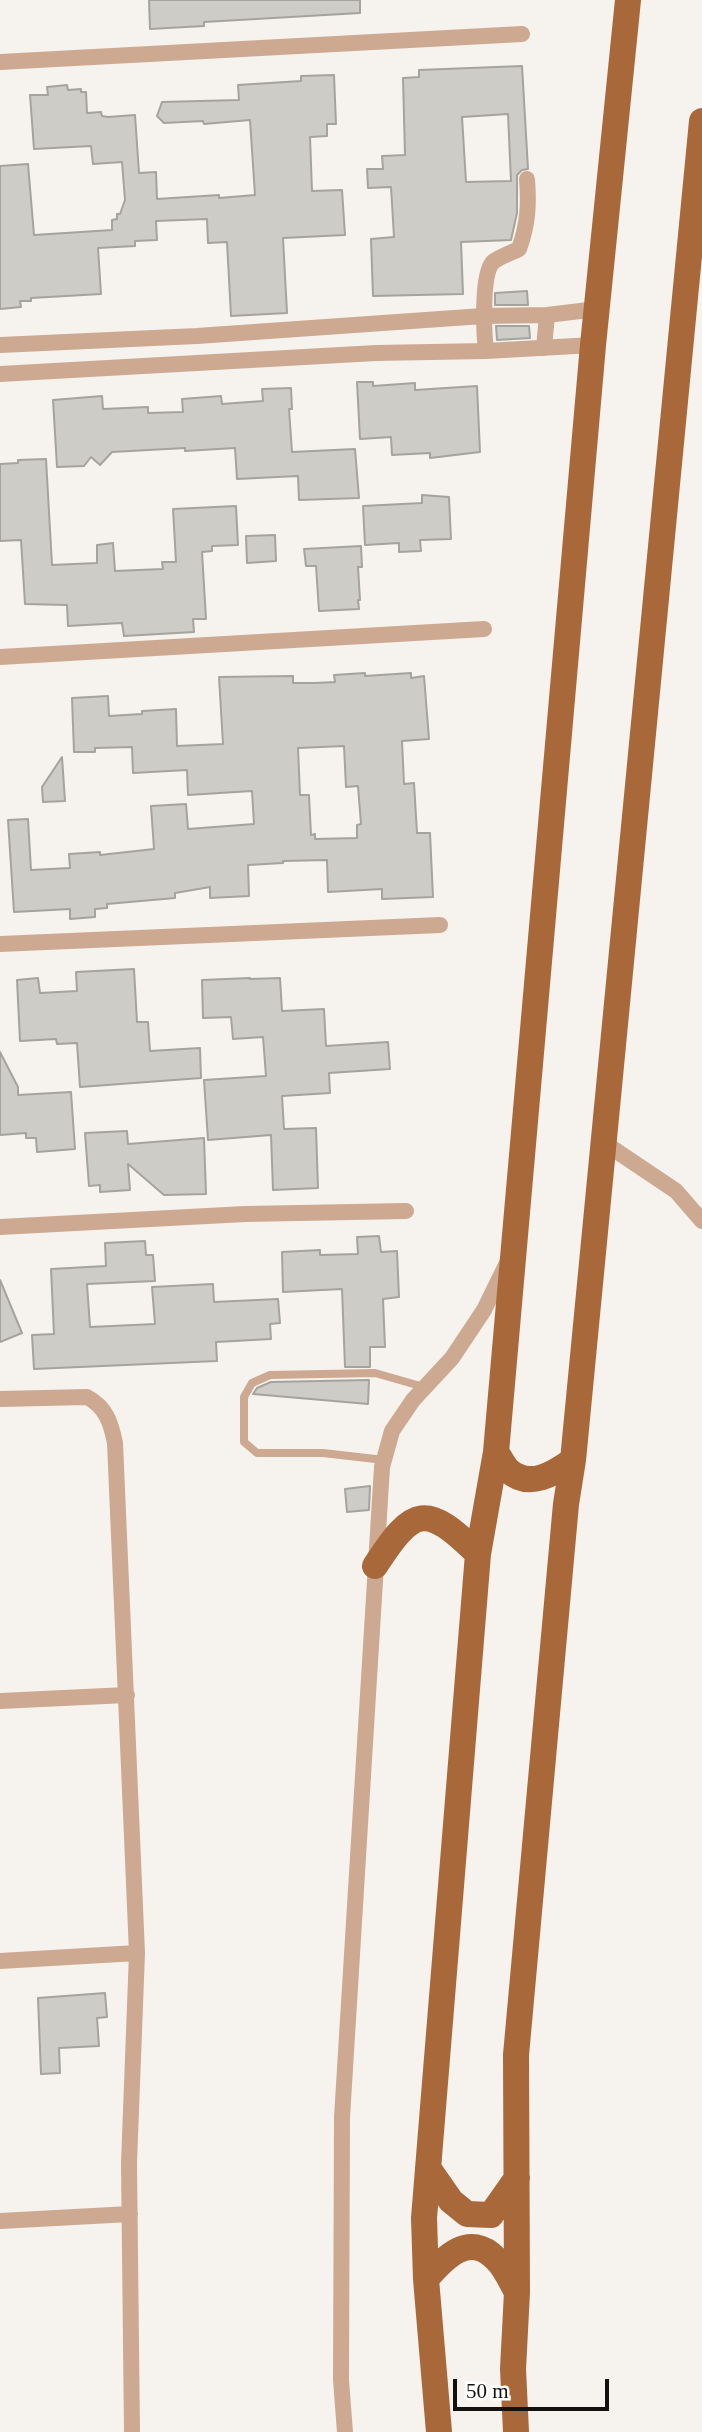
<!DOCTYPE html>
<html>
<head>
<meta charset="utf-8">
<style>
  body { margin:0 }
  #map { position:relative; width:702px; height:2432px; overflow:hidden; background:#f6f2ee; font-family:Georgia,serif }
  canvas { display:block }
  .scale { position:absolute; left:453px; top:2379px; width:156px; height:32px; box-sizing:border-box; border:4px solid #12110f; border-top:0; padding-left:9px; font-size:21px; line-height:24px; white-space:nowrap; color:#12110f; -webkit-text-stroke:5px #fff; paint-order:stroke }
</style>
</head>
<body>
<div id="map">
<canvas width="702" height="2432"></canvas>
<div class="scale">50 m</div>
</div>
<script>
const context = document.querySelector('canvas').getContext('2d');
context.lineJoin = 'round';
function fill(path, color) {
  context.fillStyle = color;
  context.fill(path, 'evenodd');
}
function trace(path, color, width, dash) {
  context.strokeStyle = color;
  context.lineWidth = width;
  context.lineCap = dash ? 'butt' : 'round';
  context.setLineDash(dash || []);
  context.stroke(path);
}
const building = new Path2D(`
  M149 0H360V13L204 22V26L150 29Z
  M522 66 528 169 522 170 517 175V213L511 240 461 242 463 294 373 296 371 239 394 237 391 187 368 188 367 169H383L382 156 405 155 403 78 419 77V70ZM508 114 511 181 466 182 462 117Z
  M334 75 336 124H327V136L310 137 312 191 342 190 345 235 283 238 287 313 231 316 227 242 208 243 207 219 156 221 157 240 135 241V246L98 248 101 294 31 298V301H20L21 307 0 309V166L28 164 34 235 112 230V220L117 219V214H120L125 200 122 162 93 164 91 146 34 149 30 95H48L47 87 67 85 68 90 81 89V92H86L87 113 101 112 102 116 108 117 135 115 139 173 156 172 157 199 219 195V198L255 195 250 120 204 124 203 121 164 123 157 116 162 102 239 100 238 85 301 81V76Z
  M527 291 528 305H495V293Z
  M529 326 530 338 497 340 496 326Z
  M357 382H373V386L415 383V390L477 386 480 452 430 458V453L392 455 391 437 360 439Z
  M291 388 292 409H289L292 452 355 449 359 498 299 500 298 476 237 479 235 448 185 451V448L112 452 100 465 91 457 84 466 57 467 53 400 102 396 103 409 148 407V413L183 412 182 399 221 396 222 404 263 401 262 389Z
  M46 459 52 565 97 563V545L113 543 115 571 163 569 162 562H176L173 509 236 506 238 545 212 546V551L202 552 206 619H193L194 632 124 636 122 623 68 626 67 605 25 604 21 540 0 541V464L18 463V460Z
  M422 495 449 497 451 539 420 540 421 551 399 552V543L365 545 363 506 422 503Z
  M275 535 276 561 247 563 246 536Z
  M361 546 362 567H358L360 600H358L359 609 319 611 316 566H306L304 549Z
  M365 673V676L411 673V678L424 676 429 739 402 741 404 784 414 783 417 833H430L433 897 382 899V889L328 892 327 860 283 861V863L248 865 249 896 210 898V887L175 893V898L107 904V908L95 909V917L70 919V909L14 912 8 820 28 819 31 870 70 868 69 854 100 852V855L154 849 151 806 186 804 188 829 254 824 252 791 188 795 187 770 133 773 132 747 95 748V752H74L72 698 108 696 109 716 142 714V711L176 709 177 746 223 744 219 677 293 676V683H315L335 682 334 675ZM344 746 346 787 358 786 361 824 357 825V838L315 839V834L311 835 309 795H300L298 748Z
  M62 757 65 801 43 802 42 787Z
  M134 969 137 1022H148L150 1051 200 1048 201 1078 80 1087 77 1043 57 1044 56 1039 20 1041 17 980 38 978 40 993 77 991 76 972Z
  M250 978V979L280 978 282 1011 324 1009 326 1046 388 1042 390 1069 329 1073 330 1093 282 1096 284 1129 316 1128 318 1188 273 1190 271 1135 208 1140 204 1080 266 1076 263 1037 233 1039 231 1017 203 1018 202 980Z
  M0 1052 18 1087V1095L71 1092 75 1149 37 1152 36 1138H26V1133L0 1135Z
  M127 1131 128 1144 204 1138 206 1194 164 1195 128 1164 130 1190 100 1192V1185L89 1186 85 1133Z
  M379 1236 381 1252 397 1251 399 1297 383 1299 385 1347H370V1367H345L342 1289 283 1292 282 1252 320 1250V1255L358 1254 357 1237Z
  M145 1241 146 1255H153L155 1281 87 1284 90 1327 155 1324 152 1287 213 1284 214 1302 278 1299 280 1323 270 1324 271 1339 216 1342 217 1361 34 1369 32 1335 54 1334 51 1269 106 1266 105 1243Z
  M0 1280 22 1333 0 1342Z
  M369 1380 368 1404 253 1394 257 1388 271 1382Z
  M370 1486 369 1510 347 1512 345 1489Z
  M105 1993 107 2017 97 2018 99 2046 59 2048 60 2073 41 2074 38 1998Z`);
const lane = new Path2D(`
  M384 1460 323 1453H257L244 1442V1397L252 1383 270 1375 375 1373 424 1387`);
const street = new Path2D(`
  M0 62 522 34
  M0 345 197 336 483 316 547 315 597 309
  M544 348 547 315
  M486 351C484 334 481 274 493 262 499 257 511 253 519 249 528 224 529 205 527 179
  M0 374 376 353 486 351 593 345
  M0 657 484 629
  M0 944 440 925
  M603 1142 676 1191 702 1221
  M0 1227 245 1214 406 1211
  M0 1399 87 1397C106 1407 111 1423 115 1443L137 1953 129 2163 132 2432
  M0 1701 127 1695
  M0 1961 137 1953
  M0 2221 130 2214
  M345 2432 341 2380 342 2117 382 1467 392 1431 413 1400 452 1358 484 1310 507 1263`);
const primary = new Path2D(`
  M496 1452C500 1457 503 1465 508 1470 529 1490 555 1473 573 1460
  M375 1566C414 1506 426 1503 478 1554
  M428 2168 451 2201 467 2214 491 2215 517 2178
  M426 2279C444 2258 469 2231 496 2259 505 2267 511 2282 517 2292
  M439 2432 426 2279 424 2218 478 1554 496 1452 593 345 628 0
  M516 2432 513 2369 517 2292 516 2055 566 1504 573 1460 702 121`);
fill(building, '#ceccc6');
trace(building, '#a5a39e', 2);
trace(lane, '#cea991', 8);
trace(street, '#cea991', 16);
trace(primary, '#a9683a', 26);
</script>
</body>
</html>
